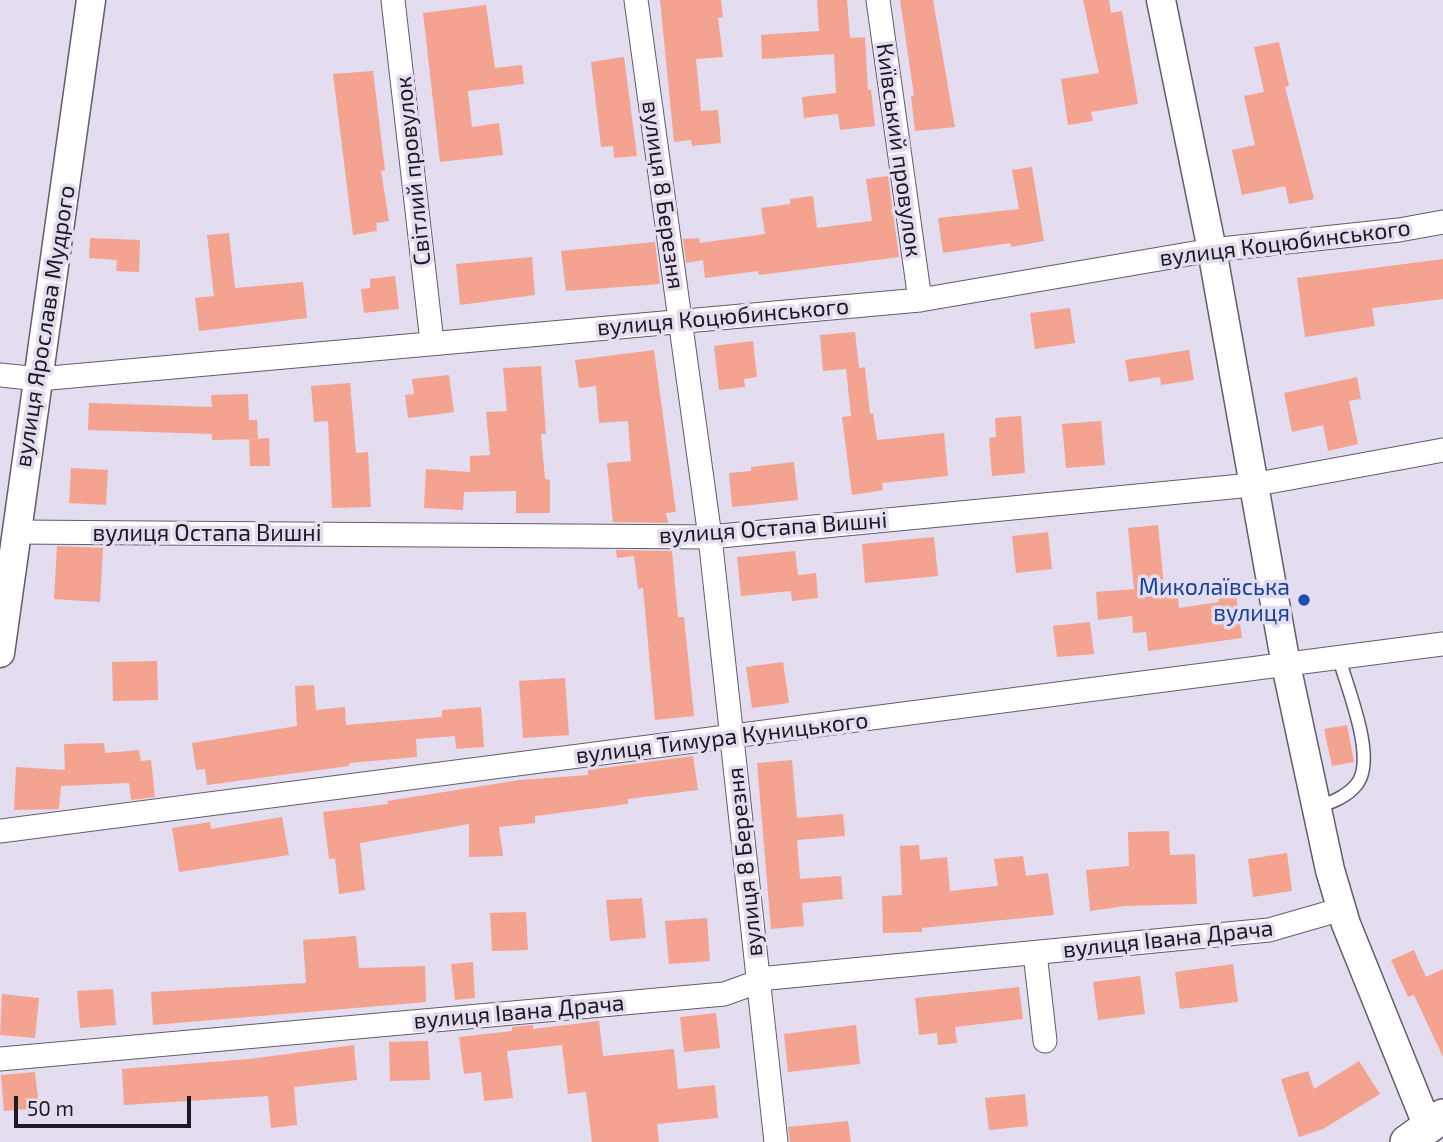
<!DOCTYPE html>
<html>
<head>
<meta charset="utf-8">
<style>
  body { margin:0 }
  #map { position:relative; width:1443px; height:1142px; overflow:hidden; background:#e4dcef; font-family:"Exo 2",sans-serif }
  canvas { display:block }
  .scale { position:absolute; left:14px; top:1096px; width:177px; height:32px; box-sizing:border-box; border:4px solid #1d1a21; border-top:0; padding-left:9px; font-size:21px; line-height:24px; white-space:nowrap; color:#1d1a21; -webkit-text-stroke:5px #e4dcef; paint-order:stroke }
</style>
</head>
<body>
<div id="map">
<canvas width="1443" height="1142"></canvas>
<div class="scale">50 m</div>
</div>
<script>
const context = document.querySelector('canvas').getContext('2d');
context.lineJoin = 'round';
function fill(path, color) {
  context.fillStyle = color;
  context.fill(path, 'evenodd');
}
function trace(path, color, width, dash) {
  context.strokeStyle = color;
  context.lineWidth = width;
  context.lineCap = dash ? 'butt' : 'round';
  context.setLineDash(dash || []);
  context.stroke(path);
}
function label(font, color, halo, rows, align = 'center') {
  context.font = font + ' "Exo 2",sans-serif';
  context.lineWidth = 7;
  context.setLineDash([]);
  context.textBaseline = 'middle';
  context.strokeStyle = halo;
  context.fillStyle = color;
  for (const [text, x, y, turn = 0] of rows) {
    context.save();
    context.translate(x, y);
    context.rotate((+turn || 0) * Math.PI / 180);
    context.textAlign = isNaN(turn) ? turn : align;
    if (halo) context.strokeText(text, 0, 0);
    context.fillText(text, 0, 0);
    context.restore();
  }
}
const building = new Path2D(`
  M660 0H721L723 17 718 18 723 57 696 59 701 111 718 110 721 143 692 146 691 140 674 142Z
  M817 0H847L850 38 865 37 868 90 871 89 875 126 840 130 838 114 804 118 802 97 836 93 834 54 762 59 761 35 819 31Z
  M900 0H933L955 127 915 131 911 96H914Z
  M1083 0H1109L1111 13 1122 11 1138 104 1091 112 1093 121 1068 125 1061 79 1099 73Z
  M486 5 495 68 522 65 524 84 468 91 472 127 499 123 503 155 440 162 423 13Z
  M1279 42 1289 86 1285 87 1314 199 1289 204 1285 186 1242 195 1232 150 1255 145 1244 96 1264 92 1254 47Z
  M624 57 637 156 614 158 613 146 601 147 591 62Z
  M373 71 385 170 381 171 389 221 376 223 377 231 353 235 333 74Z
  M1032 167 1044 241 1011 247 1010 243 943 253 938 218 1019 209 1012 170Z
  M888 176 899 257 759 275 758 271 705 278 703 260 686 263 683 239 699 238 702 253 700 243 765 234 761 208 790 204V199L813 196 817 228 872 221 866 179Z
  M229 233 235 288 303 282 307 318 199 331 195 298 214 296 207 235Z
  M90 238 140 240 139 272 116 271 117 260 89 258Z
  M655 242 660 284 566 291 561 251Z
  M532 257 535 295 460 305 456 264Z
  M1443 259V299L1372 308 1375 326 1305 337 1297 278Z
  M395 276 399 309 364 313 361 289 370 288V279Z
  M1070 308 1075 343 1035 349 1030 313Z
  M855 332 859 368 865 367 870 414 873 413 877 440 944 433 948 476 882 483 883 490 852 495 842 417 851 416 846 369 856 368 823 371 820 335Z
  M753 341 757 377 744 379 745 387 719 390 714 346Z
  M654 350 676 512 666 513 668 523 613 522 607 463 631 461 628 421 599 423 596 386 579 388 575 360Z
  M1189 350 1194 380 1161 385 1160 377 1129 382 1125 360Z
  M541 366 546 434H541L545 479 550 480V513H516V491L464 492 463 510 424 508 426 469 470 472V456L490 455 486 412 507 411 503 368Z
  M449 375 454 412 408 418 405 395 414 394 412 379Z
  M1357 377 1361 399 1349 401 1358 444 1328 451 1323 425 1292 432 1284 393Z
  M350 383 356 453 368 452 371 507 332 508 328 421 314 422 311 386Z
  M248 394 249 420H257L258 439 212 440V434L88 430 89 403 212 407 211 395Z
  M1021 416 1025 473 992 476 989 438 996 437 995 418Z
  M1101 421 1105 465 1066 468 1062 424Z
  M269 438 270 466H250L249 439Z
  M794 462 798 500 732 507 729 473 751 471V467Z
  M71 468 108 470 106 505 69 503Z
  M1158 525 1164 586 1177 585 1179 608 1219 602 1216 581 1234 579 1242 638 1148 651 1146 632 1133 633 1132 616 1098 620 1096 592 1134 589 1128 528Z
  M1048 532 1052 569 1016 573 1012 536Z
  M934 537 938 576 865 583 862 544Z
  M57 546 103 548 100 602 54 599Z
  M616 550 672 551 678 617H684L694 716 655 720 643 588 638 589 634 556 617 558Z
  M795 551 798 575 816 573 818 598 792 601 791 591 741 596 737 557Z
  M1090 622 1094 654 1057 657 1053 626Z
  M157 661 158 700 113 701 112 662Z
  M783 662 789 703 752 708 746 667Z
  M565 678 569 735 523 738 519 681Z
  M314 685 316 710 345 707 346 725 442 717V710L481 707 484 747 456 749 455 736 416 739 417 757 349 763V766L207 785 205 769 196 770 192 743 297 726 295 686Z
  M1347 725 1354 762 1332 766 1324 729Z
  M104 743 105 753 139 750 141 761 151 760 155 797 131 800 129 783 61 786 59 809 14 810 16 767 65 770 64 744Z
  M693 756 698 790 628 799V804L535 816V823L499 827 503 856 469 857V824L360 843 365 890 339 894 335 858 329 859 323 812 388 804 387 801 520 780 588 775V770Z
  M792 760 797 818 843 814 845 836 797 840 800 879 841 876 843 899 802 903 804 926 771 929 757 763Z
  M282 817 289 855 179 872 172 828 210 822 211 829Z
  M1169 831 1170 855 1195 854 1197 904 1125 906 1090 911 1086 870 1129 866 1128 832Z
  M919 845 920 860 947 857 950 891 998 886 994 859 1023 856 1026 876 1048 873 1054 915 922 928V932L883 933 882 896 902 895 900 846Z
  M1287 853 1292 891 1253 897 1248 859Z
  M642 898 646 938 610 941 606 900Z
  M526 912 528 950 492 951 490 913Z
  M707 918 710 961 669 964 665 921Z
  M356 936 359 968 425 966 426 1002 153 1025 151 992 306 983 303 940Z
  M1414 950 1426 977 1443 969V1057L1414 995 1408 997 1391 960Z
  M473 962 475 998 455 1000 451 964Z
  M1233 964 1238 1002 1180 1009 1175 972Z
  M1140 976 1145 1014 1098 1020 1093 982Z
  M1019 987 1023 1019 955 1027 957 1043 938 1045 937 1033 919 1035 915 998Z
  M113 989 116 1025 80 1028 77 991Z
  M2 994 39 998 35 1038 0 1035Z
  M716 1013 720 1048 684 1052 680 1017Z
  M599 1021 603 1056 674 1049 678 1089 715 1085 718 1118 657 1124 659 1142H592L586 1092 568 1094 562 1045 507 1051 513 1098 484 1101 481 1072 464 1074 459 1037 512 1031V1027L533 1025V1029Z
  M856 1025 860 1064 788 1072 784 1034Z
  M428 1041 430 1080 390 1081 389 1042Z
  M354 1045 357 1080 294 1087 297 1125 271 1128 268 1096 124 1105 122 1069 250 1059Z
  M1359 1061 1380 1094 1323 1129 1299 1137 1281 1079 1308 1071 1314 1089Z
  M35 1072 39 1108 4 1111 1 1075Z
  M1025 1094 1028 1126 989 1130 985 1098Z
  M848 1121 851 1142H790L788 1127Z`);
const service = new Path2D(`
  M1315 808C1330 803 1347 797 1357 784 1377 758 1347 688 1339 658`);
const minor = new Path2D(`
  M393 0 432 342
  M636 0 710 537 776 1142
  M878 0 920 300
  M0 375 39 379 920 300 1212 250 1399 230 1443 222
  M15 532 710 537 1252 485 1443 450
  M0 831 1443 644
  M1035 953 1045 1041
  M0 1059 724 994 769 978 1269 930 1342 909`);
const tertiary = new Path2D(`
  M1161 0 1212 250 1286 665 1330 870 1346 924 1428 1127
  M0 653 91 0`);
const secondary = new Path2D(`
  M1407 1142 1443 1116`);
const markers = [
  [1304,600,7,"#1a4fb4"]
];
const streetNames = [
  ["Київський провулок",899,150,82],
  ["Світлий провулок",413,171,-96],
  ["вулиця 8 Березня",663,195,82],
  ["вулиця Коцюбинського",1285,243,-7],
  ["вулиця Коцюбинського",723,317,-5],
  ["вулиця Ярослава Мудрого",45,326,-81],
  ["вулиця Остапа Вишні",773,528,-4],
  ["вулиця Остапа Вишні",207,533],
  ["вулиця Тимура Куницького",722,738,-7],
  ["вулиця 8 Березня",745,862,-96],
  ["вулиця Івана Драча",1168,939,-6],
  ["вулиця Івана Драча",519,1012,-5]
];
const transitNames = [
  ["Миколаївська",1290,587],
  ["вулиця",1290,613]
];
fill(building, '#f3a390');
trace(service, '#625c6b', 15);
trace(minor, '#625c6b', 25);
trace(tertiary, '#625c6b', 31);
trace(secondary, '#625c6b', 36);
trace(service, '#fff', 12);
trace(minor, '#fff', 23);
trace(tertiary, '#fff', 28);
trace(secondary, '#fff', 33);
for (const [x, y, r, color] of markers) {
  const dot = new Path2D();
  dot.arc(x, y, r, 0, 2 * Math.PI);
  context.fillStyle = color;
  context.fill(dot);
  trace(dot, '#e4dcef', 2.5);
}
label('23px', '#1d1a21', '#e4dcef', streetNames);
label('23px', '#164399', '#e4dcef', transitNames, 'right');
</script>
</body>
</html>
